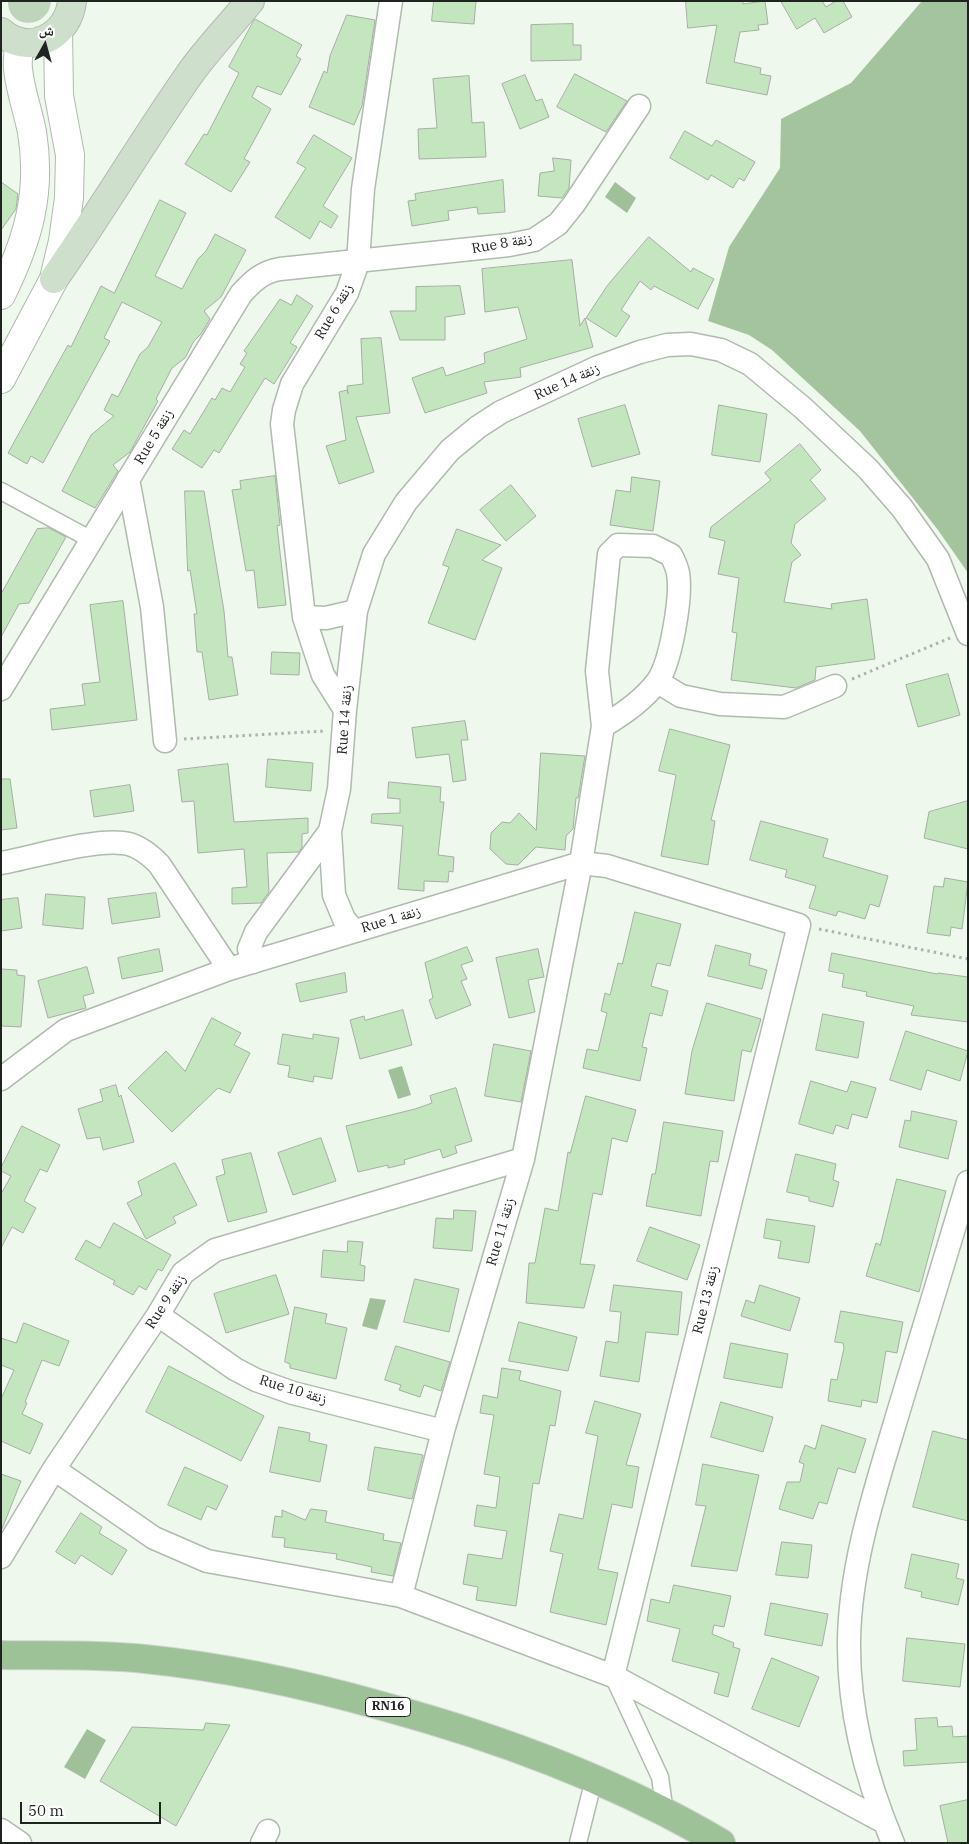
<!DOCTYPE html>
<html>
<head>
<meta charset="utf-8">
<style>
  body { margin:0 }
  #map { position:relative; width:969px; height:1844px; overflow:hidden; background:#eff8ed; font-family:"IBM Plex Serif","Noto Naskh Arabic",serif }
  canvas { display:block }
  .frame { position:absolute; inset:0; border:2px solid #202420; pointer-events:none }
  .north { position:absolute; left:20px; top:20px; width:50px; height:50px; -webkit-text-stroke:4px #fff; paint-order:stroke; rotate:7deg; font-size:14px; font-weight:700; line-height:20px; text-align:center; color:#202420 }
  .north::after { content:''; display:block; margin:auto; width:18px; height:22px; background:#202420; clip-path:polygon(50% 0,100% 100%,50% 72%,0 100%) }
  .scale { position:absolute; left:20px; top:1802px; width:141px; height:22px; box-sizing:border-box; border:2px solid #202420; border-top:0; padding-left:6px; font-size:15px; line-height:18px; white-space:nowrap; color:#202420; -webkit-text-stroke:4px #fff; paint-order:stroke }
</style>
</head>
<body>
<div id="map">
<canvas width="969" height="1844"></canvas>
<div class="frame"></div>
<div class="north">ش</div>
<div class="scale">50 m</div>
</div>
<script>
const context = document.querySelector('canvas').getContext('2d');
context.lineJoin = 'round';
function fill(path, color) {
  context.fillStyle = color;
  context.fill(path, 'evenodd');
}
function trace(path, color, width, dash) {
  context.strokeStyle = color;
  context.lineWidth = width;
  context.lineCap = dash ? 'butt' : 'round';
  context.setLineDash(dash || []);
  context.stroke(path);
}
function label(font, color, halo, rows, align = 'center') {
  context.font = font + ' "IBM Plex Serif","Noto Naskh Arabic",serif';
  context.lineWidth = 5;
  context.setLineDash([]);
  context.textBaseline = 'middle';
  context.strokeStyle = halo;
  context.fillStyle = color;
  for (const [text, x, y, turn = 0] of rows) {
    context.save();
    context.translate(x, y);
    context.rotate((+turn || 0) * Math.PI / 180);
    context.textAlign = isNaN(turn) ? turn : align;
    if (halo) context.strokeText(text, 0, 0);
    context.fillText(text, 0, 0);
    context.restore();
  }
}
const green = new Path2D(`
  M8 1H51C49 30 7 30 8 1Z`);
const forest = new Path2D(`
  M922 1H968V573L938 530 860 431 772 350 749 335 708 321 729 247 780 168 781 119 851 83Z`);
const water = new Path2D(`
  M615 182 636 198 627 213 605 197Z
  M402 1066 411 1095 398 1099 388 1070Z
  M370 1298 386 1300 377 1330 362 1326Z
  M87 1729 106 1740 85 1779 64 1767Z`);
const building = new Path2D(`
  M434 1H476L474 24 432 21Z
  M686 1H743V4L765 1 768 24 758 25 759 30 740 32 734 62 761 68 760 74 771 76 767 95 706 83 717 25 688 28Z
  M781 1H822L826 7 836 1H843L852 17 824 33 815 18 797 29Z
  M347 15 375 20 362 106 354 125 309 107 324 71 327 73 330 56Z
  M255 19 302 45 296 56 301 59 281 95 257 86 252 97 271 109 244 159 250 162 231 192 185 164 204 134 207 135 239 73 229 67Z
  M573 24V45H581V60L531 61V25Z
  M575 74 627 101 606 132 557 107Z
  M525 75 536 101 542 99 549 117 520 129 502 84Z
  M469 76 472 123 484 122 486 157 419 159 418 129 437 128 433 79Z
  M685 131 712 146 716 140 755 162 744 181 739 178 733 188 711 175 708 180 670 158Z
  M314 135 352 158 323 206 338 216 331 228 320 221 310 239 275 217 306 168 297 163Z
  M553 158 571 160 569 188 562 198 538 196 540 173 554 171Z
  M503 180 505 212 478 214 477 207 448 211 449 220 412 226 408 201 416 200 415 194Z
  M1 182 18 194 16 209 1 230Z
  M160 200 186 213 155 276 182 289 198 259 206 251 215 234 246 250 221 297 204 311 210 319 201 334 194 341 185 358 172 368 156 399 158 401 130 452 113 465 118 471 95 508 62 491 91 435 114 416 104 410 112 394 118 397 140 354 148 347 162 322 122 302 104 338 110 341 43 463 31 456 27 464 8 453 68 345 71 347 101 286 114 293Z
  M649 237 691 272 693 268 714 279 698 309 654 286 651 290 640 281 621 310 630 316 616 337 586 318 607 286Z
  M572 260 580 326 585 318 593 347 520 368 521 377 484 382 487 393 425 413 412 378 443 367 446 376 485 363 484 353 527 339 518 307 485 312 482 269Z
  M460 286 465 314 445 317V340H400L390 311H416V287Z
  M297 295 313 306 290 343 297 347 274 384 265 378 219 453 214 450 202 468 172 449 184 430 190 434 212 398 215 400 222 388 230 392 245 367 240 364 247 353 244 351 280 299 291 305Z
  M381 338 390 413 356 417 374 472 339 484 326 446 346 440 339 392 347 390 348 394 347 386 363 384 361 339Z
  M625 405 640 454 592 467 578 419Z
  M719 405 767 414 760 462 712 455Z
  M800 444 821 470 810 480 826 499 795 524 791 543 801 555 792 562 784 602 832 609 831 604 867 599 875 659 816 667 815 680 796 688 731 680 737 633 732 632 739 578 718 574 725 541 709 537 711 527 771 480 765 473Z
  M275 476 280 525 277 526 286 605 258 608 254 570 246 571 232 490 241 489 240 481Z
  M632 477 660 481 653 531 610 525 616 490 630 492Z
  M511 485 536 516 506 541 480 510Z
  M185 491H204L224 611 228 657H232L238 695 209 700 202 652H197L194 614H197L190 570 188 571Z
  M49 528 66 537 29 603 19 604 1 637V594L37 529Z
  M457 529 501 545 482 560 502 568 475 640 428 623 449 567 443 565Z
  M123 601 137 720 52 730 50 709 85 705 82 684 100 682 90 605Z
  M272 652 300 653 299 675 271 674Z
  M948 674 960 715 918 727 906 685Z
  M465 721 468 740H461L466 780 453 782 449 754 416 758 412 728Z
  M670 729 730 745 711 820 715 821 708 865 661 856 676 775 659 771Z
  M541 753 585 756 578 798H576L573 829 566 836 565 850 536 847 518 865 506 864 490 849 491 833 502 822 510 823 519 813 536 830Z
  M268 759 313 763 311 791 266 787Z
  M228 764 234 822 308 818V833L302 834V847L299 852 267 853 269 892 261 903 232 904V888L247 887 244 849 198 853 194 801 182 802 178 770Z
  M1 779H10L17 828 1 830Z
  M389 782 441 787 440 802H444L438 855 454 857 453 872 449 871 448 882 424 881V891L398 889 403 826 371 823 372 814 400 813V799L388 798Z
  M130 785 134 811 94 817 90 791Z
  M968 801V849L924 838 929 812Z
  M761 821 828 839 823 857 888 876 879 907 870 904 865 919 838 911 836 916 809 908 816 886 785 877 787 870 750 860Z
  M945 878 968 882 962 929 951 927 950 936 927 933 934 886 943 887Z
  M156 893 160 917 112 924 108 899Z
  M46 894 85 897 83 929 43 925Z
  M18 898 22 928 1 931V900Z
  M635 912 681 924 670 966 657 963 651 986 668 991 662 1016 650 1013 642 1047 647 1048 640 1081 583 1068 587 1049 598 1051 607 1013 601 1011 605 993 610 995 618 963 622 964Z
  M716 945 751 954 749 965 767 970 762 989 708 976Z
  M467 947 473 961 461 965 467 979 461 981 471 1005 436 1019 429 1000 433 998 425 963Z
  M159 949 163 971 122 979 118 958Z
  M538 949 544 977 528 980 535 1012 509 1018 496 958Z
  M832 953 937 974 938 973 968 977V1022L911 1015 914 1006 866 996 867 992 842 987 844 974 829 971Z
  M87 967 94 993 83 996 86 1008 48 1018 38 981Z
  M1 969 17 970V975L25 976 21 1027 2 1026Z
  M345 973 347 992 300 1002 296 984Z
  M707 1003 761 1019 751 1052 742 1050 734 1101 685 1094 692 1051Z
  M403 1010 412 1045 360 1059 350 1020 364 1016 365 1020Z
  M823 1014 864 1022 858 1058 816 1050Z
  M212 1018 241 1033 234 1045 250 1053 230 1093 218 1088 172 1132 128 1088 166 1051 185 1071Z
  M906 1031 968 1051 960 1081 927 1070 921 1090 890 1080Z
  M283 1034 313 1039V1034L339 1038 332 1079 314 1076 313 1082 288 1077 290 1066 278 1064Z
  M494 1044 531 1051 521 1102 485 1096Z
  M811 1081 847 1092 851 1081 876 1088 867 1118 852 1114 848 1129 836 1125 833 1134 799 1124Z
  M116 1085 119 1097 121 1095 134 1142 103 1150 100 1137 87 1139 78 1109 103 1101 100 1090Z
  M456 1088 472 1141 455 1146 457 1153 443 1158 440 1149 404 1160 405 1164 388 1168V1165L358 1172 346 1126 415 1109 432 1103 430 1096Z
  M586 1096 636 1110 627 1142 612 1138 602 1195 593 1193 580 1264 595 1265 584 1308 526 1303 529 1263H535L545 1208 558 1211 568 1152 570 1153Z
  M912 1111 957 1121 948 1159 899 1147 905 1120 910 1121Z
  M664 1122 723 1131 718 1162 710 1161 701 1216 646 1206 652 1174H655Z
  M22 1126 60 1145 47 1172 40 1169 24 1201 36 1208 23 1233 12 1227 1 1248V1194L11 1176 1 1171V1168Z
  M321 1138 336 1181 293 1195 278 1153Z
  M251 1153 267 1212 228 1222 216 1177 225 1174 222 1160Z
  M796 1154 836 1164 833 1180 839 1182 833 1207 809 1201V1197L787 1192Z
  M175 1163 197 1205 173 1217 176 1223 146 1239 127 1203 142 1195 138 1182Z
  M897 1179 946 1191 919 1292 866 1276 876 1243 880 1245Z
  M454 1210 476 1211 472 1251 433 1248 436 1218 453 1219Z
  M767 1219 815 1226 809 1263 778 1258 781 1241 764 1238Z
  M114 1223 171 1255 162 1271 158 1269 146 1290 139 1286 133 1295 113 1284 115 1281 75 1259 86 1240 100 1248Z
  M650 1227 700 1245 687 1280 637 1261Z
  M348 1241 363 1242 360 1265 365 1266 364 1281 321 1277 323 1250 347 1252Z
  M276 1275 289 1314 226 1333 214 1294Z
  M415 1279 459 1289 449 1332 404 1322Z
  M614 1285 682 1292 678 1335 646 1332 639 1382 600 1376 606 1341 618 1343 621 1312 610 1311Z
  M760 1285 800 1298 790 1331 741 1316 746 1300 754 1303Z
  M295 1307 327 1314 325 1323 347 1328 336 1379 290 1368V1364L285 1362Z
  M841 1311 903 1322 897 1353 886 1351 877 1403 862 1400 861 1407 828 1401 831 1379 837 1380 844 1348 843 1343 835 1342Z
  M519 1322 577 1337 568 1371 509 1361Z
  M24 1323 69 1341 59 1366 42 1360 25 1402 27 1403 22 1414 43 1424 30 1454 1 1441V1399L14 1370 1 1365V1338L16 1343Z
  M731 1343 788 1354 782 1388 724 1378Z
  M396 1346 450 1362 441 1391 424 1385 420 1397 399 1390 401 1385 385 1380Z
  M169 1366 264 1416 241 1461 146 1412Z
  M502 1368 521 1371 519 1380 561 1391 555 1426 550 1425 539 1484 533 1483 516 1606 476 1600 478 1587 463 1584 468 1554 502 1559 507 1531 474 1526 477 1505 496 1508 500 1477 484 1474 494 1415 480 1413 483 1395 497 1398Z
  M595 1401 641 1414 626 1465 639 1467 632 1508 612 1504 598 1569 618 1573 606 1625 550 1612 563 1554 550 1551 559 1514 583 1519 598 1436 586 1433Z
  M721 1402 773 1417 763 1452 711 1437Z
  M822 1425 866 1439 855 1473 838 1468 827 1504 819 1502 813 1519 779 1509 787 1482H800L804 1464 799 1462 805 1445 815 1449Z
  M279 1427 310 1433 309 1441 327 1445 320 1482 270 1472Z
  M933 1431 968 1440V1521L913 1507Z
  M375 1447 423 1455 412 1499 368 1490Z
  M703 1464 759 1475 737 1571 691 1566 706 1506 696 1505Z
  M185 1467 228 1486 216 1510 207 1506 201 1520 168 1505Z
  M1 1474 21 1481 2 1529H1Z
  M311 1509 327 1511 325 1522 384 1534 383 1540 401 1543 393 1576 371 1572 372 1567 336 1559 337 1554 284 1547 285 1538 272 1537 275 1516 282 1517V1510L305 1520Z
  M81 1513 102 1527 99 1533 127 1550 112 1575 81 1555 75 1564 56 1552Z
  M782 1542 812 1545 808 1578 776 1575Z
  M912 1554 959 1564 956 1578 964 1580 958 1605 921 1597 922 1592 905 1588Z
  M674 1585 731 1596 724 1627 714 1625 712 1634 734 1643 733 1647 740 1649 728 1697 714 1693 719 1673 672 1661 680 1629 647 1621 651 1599 669 1603Z
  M771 1603 828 1614 822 1646 765 1635Z
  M907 1638 965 1644 960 1687 903 1681Z
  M772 1658 819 1677 799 1727 752 1709Z
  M937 1718 938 1727 952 1726 953 1737 968 1736V1762L904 1766 903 1751 917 1750 915 1719Z
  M206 1723 230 1725 176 1826 100 1781 132 1727 203 1730Z
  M968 1800V1843H948L940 1806Z`);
const path = new Path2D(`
  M852 679 950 638
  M184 739 325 731
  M819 929 968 959`);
const pedestrian = new Path2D(`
  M1 491 90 539
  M613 1676 660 1777 665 1813
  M578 1843 594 1779`);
const minor = new Path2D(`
  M128 479 152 607 165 741
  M304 617 326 618 356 611
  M658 682 681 696 720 704 784 707 835 686
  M1 689 241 294C253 281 262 272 280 269L509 245 534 240 558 224 574 204 639 106
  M345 710 323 675 304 617 282 424 284 410 292 384 347 293 358 262 363 189 391 1
  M1 863C34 857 92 839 123 843 137 844 150 855 159 864L229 969
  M354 931 344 919 334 895 330 831 339 789 345 710 356 611 374 554 406 502 450 450 478 427 501 412 598 367 640 352 667 345 691 344 721 350 750 364 803 408 868 469 902 508 938 559 968 634
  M253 962 249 949 256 932 330 831
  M1 1079 66 1030 229 969 581 863 607 866 799 925 613 1676
  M158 1315 235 1369 256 1380 293 1393 443 1431
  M54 1469 154 1538 207 1561 401 1596 613 1676 884 1822
  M1 1557 54 1469 158 1315 183 1273 215 1250 523 1159
  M401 1596 443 1431 523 1159 581 863 603 726 597 671 609 554 618 545 653 546 671 555C674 561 677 567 678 573 682 596 671 663 657 682 644 699 622 715 603 726
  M1 1830 20 1843
  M262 1843 268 1831
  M893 1843C866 1779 848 1711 849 1641 850 1564 876 1487 898 1413 921 1336 944 1259 968 1182`);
const tertiary = new Path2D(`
  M1 295C28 240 42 193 32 132 28 111 20 90 18 69 17 60 19 51 19 42
  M1 379 54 279 63 241 69 198 70 155 59 96 58 32`);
const secondary = new Path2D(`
  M1 32C29 57 69 36 72 1
  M54 279C101 212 142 142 189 75 207 49 230 26 250 1`);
const primary = new Path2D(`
  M1 1655C49 1656 97 1654 145 1659 225 1667 304 1684 382 1706 500 1738 616 1781 721 1843`);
const shields = [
  [388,1707,45]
];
const shieldNames = [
  ["RN16",388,1707]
];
const streetNames = [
  ["Rue 8 زنقة",502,244,-10],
  ["Rue 6 زنقة",334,312,-60],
  ["Rue 14 زنقة",567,382,-24],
  ["Rue 5 زنقة",154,437,-59],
  ["Rue 14 زنقة",345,720,-86],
  ["Rue 1 زنقة",391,920,-17],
  ["Rue 11 زنقة",501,1232,-74],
  ["Rue 13 زنقة",706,1300,-76],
  ["Rue 9 زنقة",166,1302,-57],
  ["Rue 10 زنقة",293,1390,17]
];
fill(green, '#bfd5bb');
fill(forest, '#a3c49d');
fill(water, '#9fc099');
fill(building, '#c4e6be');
trace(building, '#a5aea4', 1);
trace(pedestrian, '#b0baaf', 19);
trace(minor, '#b0baaf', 25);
trace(tertiary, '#b0baaf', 30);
trace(secondary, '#b0baaf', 30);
trace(primary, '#d2d3d2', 30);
trace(path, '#abb3aa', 3, [2.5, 4]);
trace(pedestrian, '#fff', 16);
trace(minor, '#fff', 22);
trace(tertiary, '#fff', 28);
trace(secondary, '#cee0cb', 28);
trace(primary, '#9dc297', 28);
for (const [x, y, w] of shields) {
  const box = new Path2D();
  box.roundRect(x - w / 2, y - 9.5, w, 19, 4);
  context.fillStyle = '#fff';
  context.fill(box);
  trace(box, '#202420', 1);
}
label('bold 12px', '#202420', null, shieldNames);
label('14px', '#202420', '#fff', streetNames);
</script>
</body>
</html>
